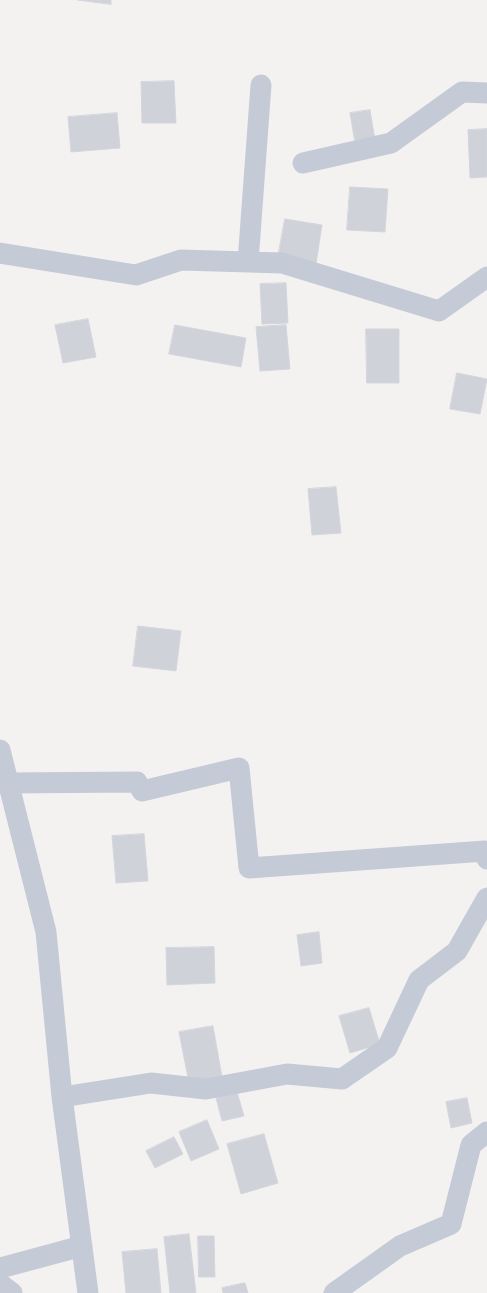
<!DOCTYPE html>
<html>
<head>
<meta charset="utf-8">
<style>
  body { margin:0 }
  canvas { display:block; background:#f4f2f1 }
</style>
</head>
<body>
<canvas width="487" height="1293"></canvas>
<script>
const context = document.querySelector('canvas').getContext('2d');
context.lineJoin = 'round';
function fill(path, color) {
  context.fillStyle = color;
  context.fill(path, 'evenodd');
}
function trace(path, color, width, dash) {
  context.strokeStyle = color;
  context.lineWidth = width;
  context.lineCap = dash ? 'butt' : 'round';
  context.setLineDash(dash || []);
  context.stroke(path);
}
const building = new Path2D(`
  M78 0H111V4Z
  M174 81 176 123H142L141 82Z
  M370 110 375 140 355 143 350 113Z
  M117 113 120 148 71 152 68 117Z
  M487 129V177L470 178 468 130Z
  M350 187 388 189 385 232 347 230Z
  M285 219 322 225 316 264 278 257Z
  M286 283 288 323 262 324 260 284Z
  M88 319 96 357 63 363 55 325Z
  M175 325 246 338 241 367 169 354Z
  M286 325 290 369 260 371 256 327Z
  M366 329H399V383H367Z
  M457 373 487 379 480 414 450 409Z
  M336 487 341 533 312 535 308 489Z
  M138 626 181 631 176 671 133 666Z
  M144 834 148 881 116 883 112 836Z
  M319 932 322 963 301 966 297 935Z
  M214 947 215 983 167 985 166 948Z
  M369 1008 380 1044 350 1053 339 1016Z
  M213 1026 222 1077 189 1083 179 1032Z
  M237 1092 244 1116 222 1121 216 1098Z
  M467 1098 472 1123 451 1128 446 1102Z
  M207 1120 219 1149 191 1161 179 1132Z
  M264 1134 278 1183 241 1194 227 1144Z
  M174 1137 183 1154 155 1168 146 1151Z
  M189 1234 196 1293H170L164 1237Z
  M198 1236H214L215 1277H199Z
  M157 1249 161 1293H126L122 1252Z
  M245 1283 248 1293H223L222 1288Z`);
const minor = new Path2D(`
  M303 163 391 143 462 92 487 93
  M0 253 136 275 181 260 282 263 439 311 487 277
  M248 262 261 85
  M0 750 46 932 62 1097 88 1293
  M8 783 137 782 142 791 239 768 249 868 485 851 487 859
  M62 1097 151 1083 206 1089 287 1074 342 1079 387 1048 419 980 457 951 487 898
  M0 1268 82 1246
  M0 1284 12 1293
  M334 1293 400 1246 451 1224 471 1145 487 1132`);
fill(building, '#d0d2d9');
trace(building, '#d5d6dd', 1);
trace(minor, '#c5cbd6', 21);
</script>
</body>
</html>
